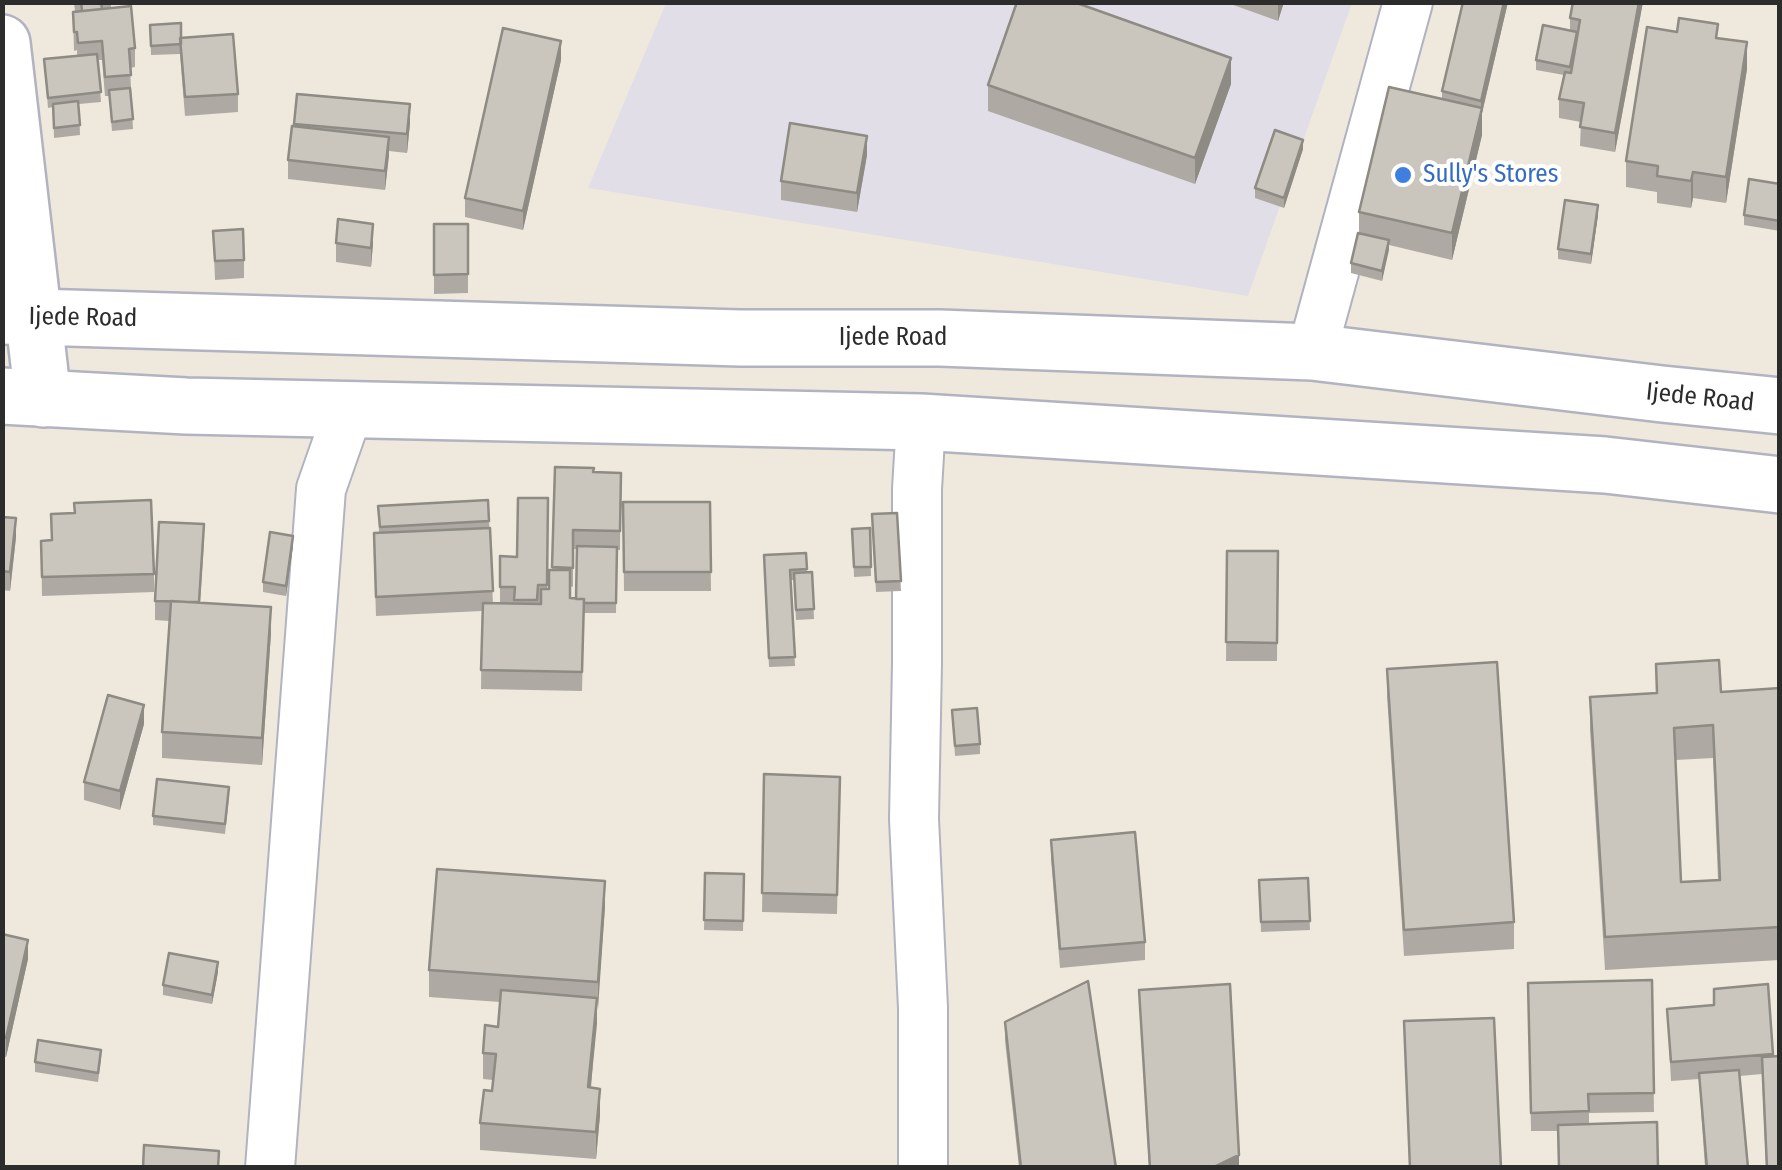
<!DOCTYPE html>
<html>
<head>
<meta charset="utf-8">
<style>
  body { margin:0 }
  #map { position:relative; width:1782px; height:1170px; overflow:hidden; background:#efe9dd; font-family:"Fira Sans Condensed",sans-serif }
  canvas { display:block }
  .frame { position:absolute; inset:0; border:5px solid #2c2c2c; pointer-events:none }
</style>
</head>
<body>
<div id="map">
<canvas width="1782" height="1170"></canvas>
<div class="frame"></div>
</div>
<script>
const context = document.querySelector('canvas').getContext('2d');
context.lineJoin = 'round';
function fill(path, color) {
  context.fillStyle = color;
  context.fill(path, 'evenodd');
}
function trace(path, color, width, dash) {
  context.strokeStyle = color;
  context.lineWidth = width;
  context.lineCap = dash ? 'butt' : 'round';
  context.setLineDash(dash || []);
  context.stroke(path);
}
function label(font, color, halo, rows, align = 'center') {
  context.font = font + ' "Fira Sans Condensed",sans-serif';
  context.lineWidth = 8;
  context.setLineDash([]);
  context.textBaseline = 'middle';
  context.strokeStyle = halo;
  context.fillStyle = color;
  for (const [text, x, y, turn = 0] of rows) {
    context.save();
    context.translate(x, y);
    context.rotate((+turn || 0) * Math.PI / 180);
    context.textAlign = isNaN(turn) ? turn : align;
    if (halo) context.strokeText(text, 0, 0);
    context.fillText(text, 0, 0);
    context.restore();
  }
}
const industrial = new Path2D(`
  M666 3H1352L1248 296 588 188Z`);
const minor = new Path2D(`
  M1312 352 1408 2
  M921 422 917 489V663L914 819 923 1008V1168
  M270 1168 321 489 349 409`);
const secondary = new Path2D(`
  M2 43 43 399
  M2 316 740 338H940L1312 352 1662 394 1780 406
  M2 396 186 406 921 422 1605 465 1780 485`);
const wall = new Path2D(`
  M74 2H111V8L135 48V67L130 68 133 129 112 131 109 96H105L102 60H98L101 102 79 104 80 135 54 138 53 107 48 108 44 59 77 56V50L74 51 73 12H75Z
  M1225 2H1284L1278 21Z
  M1463 2H1508L1482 113V135L1452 260 1389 245 1382 281 1351 273V263L1359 233V212L1442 99V91Z
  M1643 2 1615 152 1580 146 1581 122 1559 118V99L1564 75 1536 70V60L1570 31V18Z
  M150 25 182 38 238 94V112L185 116 180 54 151 55Z
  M1677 32 1718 38 1747 69 1726 203 1693 198 1691 208 1657 203V192L1626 187V161Z
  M561 60 523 230 465 217V198Z
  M1231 84 1195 184 988 111V85Z
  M297 94 410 123 407 153 389 151 385 190 288 179V160L294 126Z
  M1303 149 1284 208 1255 198V188Z
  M867 155 857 212 781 200V181Z
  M1780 184V231L1744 225V215Z
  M1598 215 1591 264 1558 259V249Z
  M434 224H468V293L434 294Z
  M213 231 244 260V278L215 280Z
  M336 243H373L371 267 336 262Z
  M555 467 594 472 621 473 620 550H617L616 613H584L582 691 481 689 482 611 376 616 374 552 379 533 378 506 488 500 493 604H500V556L517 557 548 498 547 589H549L552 570ZM573 549H577L576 599 570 598V586L573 587Z
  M623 502H710L711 591H624Z
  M897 513 901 591 876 592 872 514Z
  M51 514 154 574V592L42 596 41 541 51 540Z
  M2 517 16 537 10 591 2 590Z
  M870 528 871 576 854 577 852 529Z
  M204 542 200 602 271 633 262 765 162 758V732L169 621 155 620V601Z
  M293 546 286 596 263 592V582Z
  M1227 551H1278L1277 661H1226Z
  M806 553 807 572H812L814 619 796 620 794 580H791L795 666 769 667 764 555Z
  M1656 664 1721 692 1780 688V960L1605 970 1590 730V697L1656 693ZM1713 758 1718 880 1681 882 1676 760Z
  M1387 669 1514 922V949L1404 956 1387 696Z
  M952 710 980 744V754L955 756Z
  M144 724 120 810 84 800V782Z
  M764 774 840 777 837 914 762 912Z
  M229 797 225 834 153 825V816Z
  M1051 840 1145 942V960L1060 968 1051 859Z
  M705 873 744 874 743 931 704 930Z
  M1308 878 1310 930 1261 932 1259 880Z
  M605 907 591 1088 600 1115 596 1159 480 1150V1123L492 1091 493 1080 483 1079V1053L498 1027 500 1002 429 997V970Z
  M2 934 28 959 6 1057 2 1056Z
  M218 972 212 1004 163 995V985Z
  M1652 980 1654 1112 1589 1113V1124L1558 1131H1531L1528 983Z
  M1768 984 1780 1168H1766L1762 1074 1740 1076 1748 1168H1705L1699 1079 1671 1081 1667 1009 1714 1005V989Z
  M1139 990 1239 1168H1149Z
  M1005 1022 1116 1168H1019L1005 1041Z
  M101 1060 98 1082 35 1072V1062Z`);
const shadedWall = new Path2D(`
  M1278 2H1284L1278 21Z
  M1504 2H1508L1482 113V135L1452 260V233L1481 115V101Z
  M1639 2H1643L1615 152V133Z
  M561 41V60L523 230V211Z
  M1747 42V69L1726 203V177Z
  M1231 58V84L1195 184V158Z
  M410 104V123L407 153V134Z
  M867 136V155L857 212V193Z
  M389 137V156L385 190V171Z
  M1303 140V149L1284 208V198Z
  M1693 172V198L1691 208V181Z
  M1598 205V215L1591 264V254Z
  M373 224V243L371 267V248Z
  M1389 240V250L1382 281V271Z
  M16 518V537L10 591V572Z
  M293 536V546L286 596V586Z
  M271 607V633L262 765V738Z
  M144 705V724L120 810V791Z
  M605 881V907L598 1009V982Z
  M28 940V959L6 1057V1038Z
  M218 962V972L212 1004V995Z
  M597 998V1024L588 1114V1087Z
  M600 1089V1115L596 1159V1132Z
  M1239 1155V1168H1212Z`);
const building = new Path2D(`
  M81 2H101L102 9 82 11Z
  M1017 2H1074L1231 58 1195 158 988 85Z
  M1463 2H1504L1481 101 1442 91Z
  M1573 2H1639L1615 133 1580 127 1584 103 1559 99 1565 72 1571 73 1580 20 1570 18Z
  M131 6 135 48 129 49 131 75 105 77 102 41 78 43 77 32H74L73 12Z
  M1679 18 1718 24 1716 38 1747 42 1726 177 1693 172 1691 181 1657 176 1658 166 1626 161 1647 27 1677 32Z
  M181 23V44L151 46 150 25Z
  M1543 25 1577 32 1570 67 1536 60Z
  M503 28 561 41 523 211 465 198Z
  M233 34 238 94 185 97 180 38Z
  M97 54 101 92 48 98 44 59Z
  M1389 87 1482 108 1452 233 1359 212Z
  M130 88 133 119 112 122 109 90Z
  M297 94 410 104 407 134 294 124Z
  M78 101 80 125 54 128 53 104Z
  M790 123 867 136 857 193 781 181Z
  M292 126 389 137 385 171 288 160Z
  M1275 130 1303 140 1284 198 1255 188Z
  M1749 179 1780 184V221L1744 215Z
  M1565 200 1598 205 1591 254 1558 249Z
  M338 219 373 224 371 248 336 243Z
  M434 224H468V274L434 275Z
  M243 229 244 260 215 261 213 231Z
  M1358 233 1389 240 1382 271 1351 263Z
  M555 467 594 468 593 472 621 473 620 531 573 530V568L552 567Z
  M518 498H548L547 585H538L537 600H514L515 587H500V556L517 557Z
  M151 500 154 574 42 577 41 541 52 540 51 514 75 513 74 503Z
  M488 500 489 521 380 527 378 506Z
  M623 502H710L711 572H624Z
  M897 513 901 581 876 582 872 514Z
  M2 517 16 518 10 572 2 571Z
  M159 522 204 524 199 602 155 601Z
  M490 528 493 591 376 597 374 533Z
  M870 528 871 567H854L852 529Z
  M270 532 293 536 286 586 263 582Z
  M577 546 617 547 616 603H584V599H576Z
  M1227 551H1278L1277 643 1226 642Z
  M806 553 807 569 790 570 795 657 769 658 764 555Z
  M549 570H570V598L584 599 582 672 481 670 483 603 541 604V589H549Z
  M812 572 814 609 796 610 794 573Z
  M171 601 271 607 262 738 162 732Z
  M1719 660 1721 692 1780 688V927L1605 937 1590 697 1657 693 1656 664ZM1713 725 1720 880 1681 882 1674 728Z
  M1497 662 1514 922 1404 930 1387 669Z
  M108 695 144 705 120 791 84 782Z
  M977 708 980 744 955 746 952 710Z
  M764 774 840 777 837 895 762 893Z
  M157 779 229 787 225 824 153 816Z
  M1135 832 1145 942 1060 949 1051 840Z
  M437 869 605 881 598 982 429 970Z
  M705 873 744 874 743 921 704 920Z
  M1308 878 1310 921 1261 922 1259 880Z
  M2 934 28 940 6 1038 2 1037Z
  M169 953 218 962 212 995 163 985Z
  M1652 980 1654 1093 1588 1094 1589 1111 1531 1113 1528 983Z
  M1088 981 1116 1168H1021L1005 1022Z
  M1230 984 1239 1155 1212 1168H1150L1139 990Z
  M1768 984 1773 1054 1671 1062 1667 1009 1714 1005V989Z
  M501 990 597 998 588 1087 600 1089 596 1132 480 1123 484 1090 492 1091 496 1054 483 1053 485 1025 498 1027Z
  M1494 1018 1501 1168H1410L1404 1021Z
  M38 1040 101 1050 98 1073 35 1062Z
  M1780 1056V1168H1767L1762 1057Z
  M1739 1070 1748 1168H1707L1699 1073Z
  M1657 1122 1658 1168H1559L1558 1125Z
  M144 1145 219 1151 218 1168H143Z`);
const markers = [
  [1403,175,10,"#3f7fe0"]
];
const shopNames = [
  ["Sully's Stores",1423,175]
];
const streetNames = [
  ["Ijede Road",83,318,1],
  ["Ijede Road",893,338],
  ["Ijede Road",1700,398,6]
];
fill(industrial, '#e1dee7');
trace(minor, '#b1b3c1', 52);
trace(secondary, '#b1b3c1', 60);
trace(minor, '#fff', 48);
trace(secondary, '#fff', 55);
fill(wall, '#aeaaa3');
fill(shadedWall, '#8d8b84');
fill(building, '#cac6bd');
trace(building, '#8d8b84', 2.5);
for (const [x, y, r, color] of markers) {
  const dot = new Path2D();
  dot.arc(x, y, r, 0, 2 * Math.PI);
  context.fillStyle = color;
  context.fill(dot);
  trace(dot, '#fff', 4);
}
label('25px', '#366cbe', '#fff', shopNames, 'left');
label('25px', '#2c2c2c', '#fff', streetNames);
</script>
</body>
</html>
